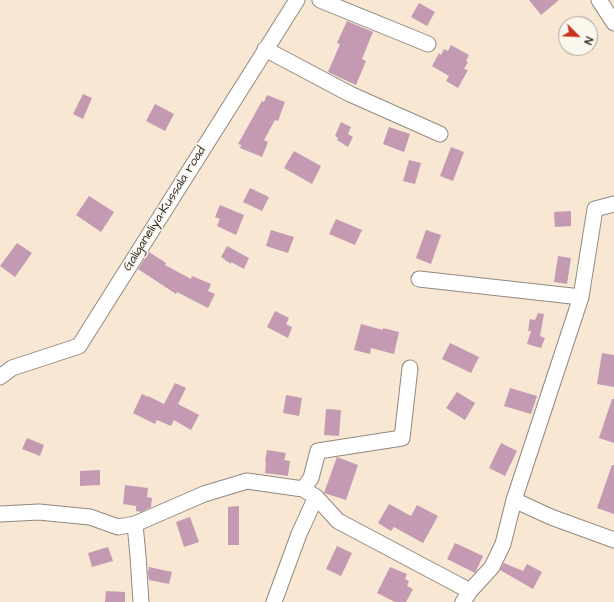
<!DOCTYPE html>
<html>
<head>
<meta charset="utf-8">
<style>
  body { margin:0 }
  #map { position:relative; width:614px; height:602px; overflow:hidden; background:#f7e7d3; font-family:"Architects Daughter",sans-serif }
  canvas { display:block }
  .north { position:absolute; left:558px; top:16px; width:40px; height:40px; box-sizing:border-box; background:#fbf7ec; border:1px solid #a8a59f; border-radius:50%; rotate:114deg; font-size:11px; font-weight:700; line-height:16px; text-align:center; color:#2b2b2b }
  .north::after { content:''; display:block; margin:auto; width:14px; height:18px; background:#c8321e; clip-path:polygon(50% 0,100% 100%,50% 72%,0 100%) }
</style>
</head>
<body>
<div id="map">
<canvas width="614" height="602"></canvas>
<div class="north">N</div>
</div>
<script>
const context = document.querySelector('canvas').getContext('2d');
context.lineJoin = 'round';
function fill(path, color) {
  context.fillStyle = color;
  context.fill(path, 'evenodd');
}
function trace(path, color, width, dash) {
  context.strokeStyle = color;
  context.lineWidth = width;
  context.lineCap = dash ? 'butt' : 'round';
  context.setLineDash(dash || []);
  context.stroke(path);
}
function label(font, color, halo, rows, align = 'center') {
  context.font = font + ' "Architects Daughter",sans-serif';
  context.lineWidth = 3;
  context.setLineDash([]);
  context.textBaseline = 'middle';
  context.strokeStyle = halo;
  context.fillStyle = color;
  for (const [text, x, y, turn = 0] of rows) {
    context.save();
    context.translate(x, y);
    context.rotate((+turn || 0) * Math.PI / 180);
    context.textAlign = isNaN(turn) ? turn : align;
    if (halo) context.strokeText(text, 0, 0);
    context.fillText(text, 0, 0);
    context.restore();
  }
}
const building = new Path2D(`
  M529 0H559L541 15Z
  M419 3 435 12 427 26 411 17Z
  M347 21 373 32 362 59 366 61 356 85 328 72 340 44 337 43Z
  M451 45 469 55 466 61 468 62 464 69 468 70 458 88 446 81 449 76 432 66 439 53 441 55 444 49 448 51Z
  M83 94 92 98 83 119 73 114Z
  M267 95 285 102 278 121 275 120 264 140 268 142 262 157 240 148 241 145 238 144 262 101 264 102Z
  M155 104 174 114 165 131 146 121Z
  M341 122 351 127 348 134 353 137 348 147 337 140 338 138 335 136Z
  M389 127 410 134 404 152 383 144Z
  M451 147 464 152 453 181 440 176Z
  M294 151 321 166 312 184 284 168Z
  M409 160 421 163 415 184 403 181Z
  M250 188 269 197 262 211 243 202Z
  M89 196 114 212 101 232 76 215Z
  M220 205 244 215 236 235 217 226 220 219 215 217Z
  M571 211V226L555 227 554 212Z
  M336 219 362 230 355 245 329 234Z
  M271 230 294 237 288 253 266 246Z
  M426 230 441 235 431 264 416 258Z
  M17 243 32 253 15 277 0 266Z
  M227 246 249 258 244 269 231 262V264L221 257Z
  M149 252 166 263 165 265 191 279 192 276 211 284 208 291 215 294 208 308 177 292 176 294 138 269Z
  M558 256 571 258 567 284 554 282Z
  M275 311 289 318 286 324 292 327 288 338 267 327Z
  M538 313 544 314 540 336 545 338 541 348 527 344 531 331H528L530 319 535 320Z
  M361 324 383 330V328L399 332 394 354 371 348 370 354 354 350Z
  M450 343 479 357 471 373 442 359Z
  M602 353 614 355V387L597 384Z
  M175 383 186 388 178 404 199 415 191 430 174 420 171 426 157 420 155 424 133 413 142 394 148 397V396L164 404Z
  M510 388 537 396 531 414 504 406Z
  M457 392 475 403 465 420 446 408Z
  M286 395 302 398 299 416 283 413Z
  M612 399H614V443L599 438Z
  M326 409 341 410 339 436 324 435Z
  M27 438 44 445 40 456 22 449Z
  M501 443 517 451 505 476 489 468Z
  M267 450 286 453 284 460 290 461 288 476 265 473 266 462H265Z
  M337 457 358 465 346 500 324 493Z
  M612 465H614V514L597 508Z
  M100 470V485L80 486V471Z
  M125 485 148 488 147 497 152 498 151 507 141 512 136 511V506L123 504Z
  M389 504 411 516 417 505 438 516 423 543 394 527 391 531 378 523Z
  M239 506V545H228V507Z
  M190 517 199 542 184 547 176 522Z
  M455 543 483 556 475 573 447 559Z
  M337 546 352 553 341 576 326 569Z
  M108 547 113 561 92 567 88 553Z
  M504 563 523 571 527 564 542 572 533 589 500 570Z
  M149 567 172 572 169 584 149 580 148 573Z
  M390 567 407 574 405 579 409 581 407 586 413 589 406 602H395L377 593Z
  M106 591 125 592V602H105Z`);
const street = new Path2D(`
  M320 0 428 44
  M599 0 614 23
  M265 49 350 94 440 134
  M419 279 581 297
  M0 377 12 368 79 346 297 0
  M303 489 311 478 318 451 402 438 410 368
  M514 500 551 517 614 540
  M0 514 39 512 90 517 118 527 135 524 204 494 247 481 303 489 316 497 338 521 470 591
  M135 524 138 556 141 602
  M274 602 299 534 316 497
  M463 602 470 591 492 567 503 544 514 500 581 297 595 209 614 204`);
const streetNames = [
  ["Galiganeliya-Kussala road",165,209,-58]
];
fill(building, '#c49ab3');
trace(street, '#91897f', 17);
trace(street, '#fff', 15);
label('13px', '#2b2b2b', '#fbf7ec', streetNames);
</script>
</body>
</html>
